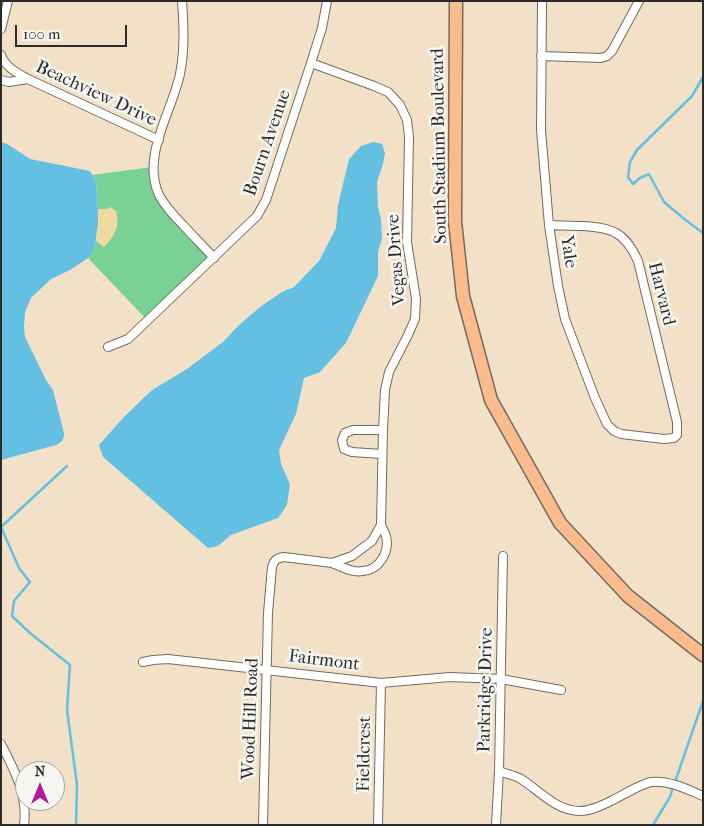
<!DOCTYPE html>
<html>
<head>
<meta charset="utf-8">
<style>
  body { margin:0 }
  #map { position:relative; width:704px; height:826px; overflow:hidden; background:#f3e1c7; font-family:"IM FELL French Canon",serif }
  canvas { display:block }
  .frame { position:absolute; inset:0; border:2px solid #2b2b2b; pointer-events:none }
  .north { position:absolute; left:15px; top:761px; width:50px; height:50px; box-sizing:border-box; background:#f6f6f2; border:1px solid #a5a5a2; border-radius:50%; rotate:0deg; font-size:14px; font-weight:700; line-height:20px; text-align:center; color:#2b2b2b }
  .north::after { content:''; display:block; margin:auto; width:18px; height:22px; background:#b5179e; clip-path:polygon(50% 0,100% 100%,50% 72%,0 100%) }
  .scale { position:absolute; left:15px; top:25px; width:112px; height:22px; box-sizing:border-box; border:2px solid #2b2b2b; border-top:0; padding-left:6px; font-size:15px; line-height:18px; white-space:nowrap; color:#2b2b2b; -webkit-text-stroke:4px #f6f6f2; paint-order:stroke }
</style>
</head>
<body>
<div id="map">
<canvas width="704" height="826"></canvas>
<div class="frame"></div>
<div class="north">N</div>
<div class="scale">100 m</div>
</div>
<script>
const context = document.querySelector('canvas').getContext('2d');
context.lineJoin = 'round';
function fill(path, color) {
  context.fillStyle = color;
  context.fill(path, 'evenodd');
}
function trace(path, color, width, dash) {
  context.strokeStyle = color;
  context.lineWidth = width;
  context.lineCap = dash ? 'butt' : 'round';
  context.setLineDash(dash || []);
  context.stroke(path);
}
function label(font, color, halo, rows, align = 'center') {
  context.font = font + ' "IM FELL French Canon",serif';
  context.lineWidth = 5;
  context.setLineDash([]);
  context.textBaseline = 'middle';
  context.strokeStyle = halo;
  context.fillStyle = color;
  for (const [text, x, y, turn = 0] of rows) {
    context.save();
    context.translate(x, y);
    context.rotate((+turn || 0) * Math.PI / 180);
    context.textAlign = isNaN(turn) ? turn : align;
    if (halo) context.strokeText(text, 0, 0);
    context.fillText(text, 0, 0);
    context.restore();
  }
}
const green = new Path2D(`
  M152 167 159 196 214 258 147 320 88 258 94 250 98 224V209L96 182 92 175Z`);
const sand = new Path2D(`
  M110 207 116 211C120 228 115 235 104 247L95 240 98 224V209H106Z`);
const water = new Path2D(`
  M1 142 7 144 30 159 90 171 96 182 98 209V224L94 250 88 258 70 270 51 279 31 298 25 312 24 327 25 337 46 380 53 390 64 433C64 440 62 442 56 445L1 460Z
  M373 142 382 144 385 153 383 164 377 182 378 207 381 219 382 239 378 252V276L346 343 320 372 304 378 296 414 279 450 281 464 290 484 287 505 278 518 231 535 218 546 208 548 103 457 99 445 123 418 152 390 187 369 223 342 238 326 260 307 282 292 294 287 319 261 336 228 338 205 349 159 361 146Z`);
const stream = new Path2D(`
  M703 77 692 96 637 150 630 162 628 177 633 184 640 178 649 174 664 202 683 218 703 233
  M1 527 19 568 30 582 14 601 12 616 30 633 70 665 67 710 77 785 76 825
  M1 527 67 466
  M676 779 703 701
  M653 825 670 797 672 790`);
const minor = new Path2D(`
  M182 1C184 25 185 50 180 74 172 112 141 156 159 195 165 206 174 216 183 225 193 236 204 247 214 258
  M542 1 541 130 549 225 558 286 565 319 595 398 607 424 614 431 621 434 664 439 674 438 677 435V422L638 261C633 250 627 239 616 233 601 224 567 226 549 225
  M1 29 8 1
  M1 55C5 67 17 73 28 79L159 140
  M541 56 601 58 607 56 612 51 639 1
  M1 80 9 82 28 79
  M108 347 128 339 257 216 266 200 311 63 322 28 327 1
  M382 454 352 452 344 449 342 440 345 433 353 430H383
  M332 563C342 567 352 573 363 571 379 570 390 552 386 536 385 533 383 529 381 525
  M143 662 153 660 168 659 381 683 450 677 501 679 561 690
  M1 744C14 769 28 795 24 825
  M499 771C506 774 514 775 521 779 540 791 556 811 580 811 591 811 603 805 613 800 623 795 641 784 651 782 669 780 687 789 703 796
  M263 825 268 613 272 567C274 560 277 558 284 557L332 563 352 556 372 541 381 525 383 430 385 390 389 372 408 335 415 319 416 299 407 242 409 137 407 120 400 105 388 92 374 86 311 63
  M378 825 381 683
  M496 825 499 771 503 556`);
const primary = new Path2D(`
  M456 1 455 221 463 296 491 400 560 523 628 596 703 655`);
const streetNames = [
  ["Beachview Drive",96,94,25],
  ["Bourn Avenue",268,143,-71],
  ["South Stadium Boulevard",440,146,-91],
  ["Yale",568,252,82],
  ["Vegas Drive",397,260,-94],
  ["Harvard",661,294,76],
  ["Fairmont",324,661,7],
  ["Parkridge Drive",486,690,-89],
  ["Wood Hill Road",251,719,-88],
  ["Fieldcrest",365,754,-89]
];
fill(green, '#7ad196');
fill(sand, '#eeda9e');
fill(water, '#64c0e2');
trace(stream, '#64c0e2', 2.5);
trace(minor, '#716b62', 10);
trace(primary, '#716b62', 15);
trace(minor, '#fff', 8);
trace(primary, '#fbbb8c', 12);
label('18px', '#2b2b2b', '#f6f6f2', streetNames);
</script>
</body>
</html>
